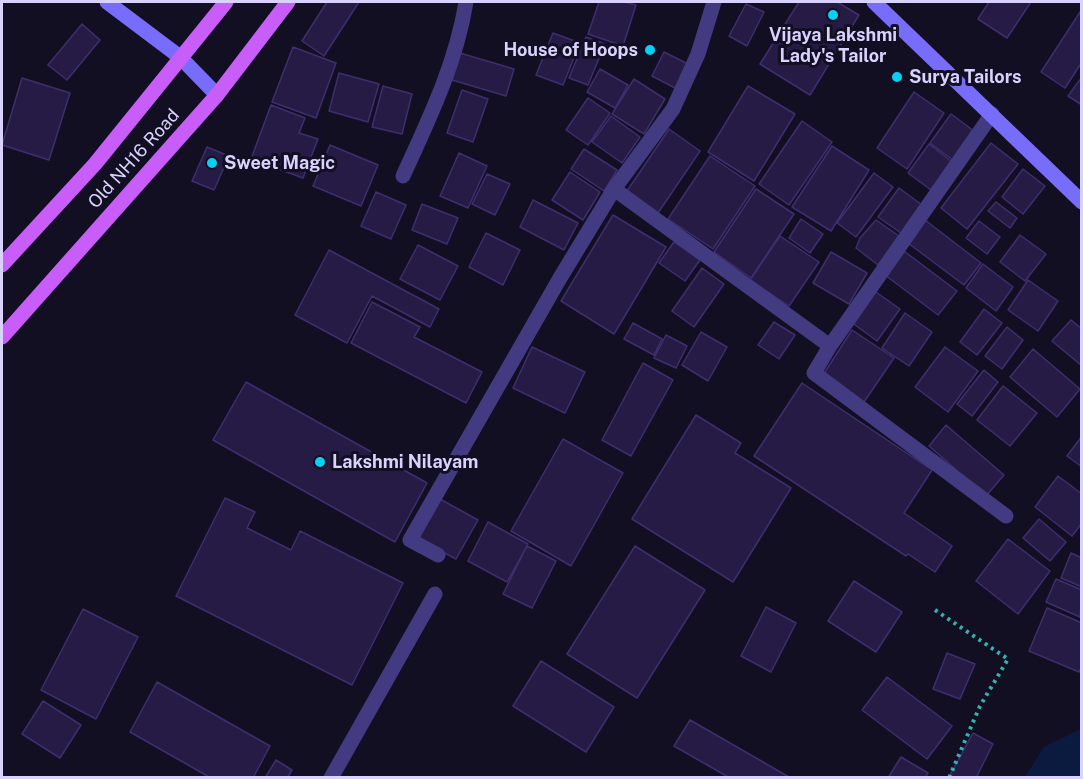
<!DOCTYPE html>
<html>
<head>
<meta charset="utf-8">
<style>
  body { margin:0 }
  #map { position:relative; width:1083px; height:779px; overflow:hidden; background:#130f23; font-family:"Public Sans",sans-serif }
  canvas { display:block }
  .frame { position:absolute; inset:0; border:3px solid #dad2fe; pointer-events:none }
</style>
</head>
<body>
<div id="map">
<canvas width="1083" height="779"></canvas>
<div class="frame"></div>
</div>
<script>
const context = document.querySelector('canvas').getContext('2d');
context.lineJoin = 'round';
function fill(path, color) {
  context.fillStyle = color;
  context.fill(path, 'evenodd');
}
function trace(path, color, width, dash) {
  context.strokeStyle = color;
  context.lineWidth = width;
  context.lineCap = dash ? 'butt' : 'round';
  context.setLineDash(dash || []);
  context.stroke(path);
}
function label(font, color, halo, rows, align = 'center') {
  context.font = font + ' "Public Sans",sans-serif';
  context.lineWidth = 6;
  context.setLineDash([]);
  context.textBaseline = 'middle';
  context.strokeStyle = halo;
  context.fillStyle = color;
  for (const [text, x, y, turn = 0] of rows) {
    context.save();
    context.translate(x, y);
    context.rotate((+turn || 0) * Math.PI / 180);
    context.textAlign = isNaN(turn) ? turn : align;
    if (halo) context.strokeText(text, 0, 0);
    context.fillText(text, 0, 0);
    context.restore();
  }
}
const water = new Path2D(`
  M1081 729V777H1025L1044 747Z`);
const building = new Path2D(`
  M327 2H359L324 56 302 41Z
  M599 2H624L636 5 623 46 588 34Z
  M799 2H837L859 15 810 95 760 64Z
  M989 2H1031L1007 38 978 19Z
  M746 4 764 12 747 46 729 36Z
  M1082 9V62L1065 88 1041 72Z
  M82 24 100 40 67 80 48 65Z
  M553 33 580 43 563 85 536 75Z
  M586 37 605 44 588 85 569 78Z
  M293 47 336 63 316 118 272 102Z
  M664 52 690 65 677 89 652 76Z
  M460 53 514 69 506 96 452 80Z
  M600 69 628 85 615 108 587 92Z
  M339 73 379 84 368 122 329 111Z
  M1082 77V105L1068 96Z
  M22 78 70 93 49 160 2 145Z
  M634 79 665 99 644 134 612 114Z
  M383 86 412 94 402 134 372 127Z
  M748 86 795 114 754 181 708 152Z
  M462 90 488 99 473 142 447 133Z
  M914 92 944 113 907 169 877 148Z
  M588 98 610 113 588 145 566 130Z
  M271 105 305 118 299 133 318 139 303 178 251 159Z
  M951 114 974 131 953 160 930 143Z
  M611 116 640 137 622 163 592 142Z
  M802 121 832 142 789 205 759 184Z
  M669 129 700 151 658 213 627 191Z
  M991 143 1018 164 967 229 941 208Z
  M929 144 951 161 931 190 908 173Z
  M330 145 378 165 361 206 313 186Z
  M832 146 869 170 831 231 792 207Z
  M207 147 229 156 214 190 192 181Z
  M584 149 617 170 604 191 571 169Z
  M459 153 487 166 468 208 440 196Z
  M710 156 755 186 713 249 668 219Z
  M1023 169 1045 186 1023 214 1002 197Z
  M570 172 600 192 583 220 552 200Z
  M874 173 893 187 856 237 837 223Z
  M487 174 510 184 495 215 472 204Z
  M899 188 922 205 901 233 878 217Z
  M756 189 794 214 751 278 714 252Z
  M376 192 406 205 391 239 361 226Z
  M533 200 578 223 564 250 520 227Z
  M996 202 1017 218 1010 228 988 211Z
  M422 204 458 218 447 244 412 230Z
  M613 215 666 247 614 334 561 301Z
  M801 219 823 234 810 253 789 238Z
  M876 220 899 236 878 265 856 248 860 238Z
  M925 220 981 263 964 285 908 243Z
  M979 221 1000 237 987 254 966 238Z
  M486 233 520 250 503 285 469 267Z
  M1020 235 1046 254 1025 281 1000 262Z
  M780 236 819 262 789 306 750 280Z
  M674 242 700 260 685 281 659 263Z
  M418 245 458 266 440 300 400 279Z
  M329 250 439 309 430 327 372 296 347 343 295 315Z
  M904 251 957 291 938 315 885 275Z
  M831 252 867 273 849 304 813 283Z
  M983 264 1013 287 996 311 966 288Z
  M702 268 724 284 694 327 672 311Z
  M1028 280 1058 301 1038 331 1008 310Z
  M873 290 900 309 877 341 851 322Z
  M372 302 420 327 414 337 482 372 466 403 351 343Z
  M984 309 1002 323 977 355 960 342Z
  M905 313 932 332 909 366 882 348Z
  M1071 320 1082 329V366L1052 341Z
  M774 322 795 335 779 359 758 345Z
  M633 323 662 339 654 355 624 339Z
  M1007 327 1023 340 1002 369 985 356Z
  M852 330 894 358 864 402 823 375Z
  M701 332 727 347 708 381 682 365Z
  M666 335 687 346 676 368 654 358Z
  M532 347 585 372 565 413 513 388Z
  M945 347 978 371 948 412 915 387Z
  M1033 349 1080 389 1057 417 1010 377Z
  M643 363 673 380 631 456 602 440Z
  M984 370 998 382 972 416 957 404Z
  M246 382 427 483 395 542 213 440Z
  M802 383 932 470 904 513 952 546 935 572 908 554 906 556 754 456Z
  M1003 386 1037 413 1010 446 977 420Z
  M696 415 741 443 735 453 791 488 733 582 632 519Z
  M946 425 1004 475 986 496 929 446Z
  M1082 436V467L1067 456Z
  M563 439 623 473 571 566 511 531Z
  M1058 476 1082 494V523L1072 536 1035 507Z
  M225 498 255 512 247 528 291 550 300 531 403 583 352 685 176 596Z
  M440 499 478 520 456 559 418 539Z
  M1039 519 1066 542 1050 561 1023 538Z
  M488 522 528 544 507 582 468 561Z
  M1008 539 1050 571 1018 614 976 581Z
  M527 546 556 561 532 608 503 594Z
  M635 546 705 590 637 698 567 654Z
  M1071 553 1082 558V587L1061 578Z
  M1056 579 1082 590 1080 617 1046 602Z
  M854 581 902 612 876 652 828 621Z
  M766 607 796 623 771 672 741 656Z
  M1047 608 1082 623V666L1079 672 1029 651Z
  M83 609 138 637 96 719 41 690Z
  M947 653 975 664 960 699 933 689Z
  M541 661 614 707 586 752 513 706Z
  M887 677 952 726 927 759 862 710Z
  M157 682 270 746 253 778H211L130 732Z
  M43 701 81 725 60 758 22 734Z
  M690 720 789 777V778H730L674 746Z
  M973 733 993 744 976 778H954L950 775Z
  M901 757 928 773 925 778H888Z
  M276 760 292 770 287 778H265Z`);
const path = new Path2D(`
  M935 610 1008 659 980 706 949 778`);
const street = new Path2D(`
  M403 176C429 119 456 64 466 2
  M614 189 830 346 814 373 1006 516
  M830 346 992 114
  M438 555 410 540 560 278 614 189 673 109 698 54 714 2
  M331 778 435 594`);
const secondary = new Path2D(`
  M107 2 180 57 217 95
  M874 2 1082 202`);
const primary = new Path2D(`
  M2 265 95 164 226 2
  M2 337 217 95 288 2`);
const markers = [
  [833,15,6,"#07d0f5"],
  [650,50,6,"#07d0f5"],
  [897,77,6,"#07d0f5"],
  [212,163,6,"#07d0f5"],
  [320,462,6,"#07d0f5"]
];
const poiNames = [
  ["Vijaya Lakshmi",833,35,"center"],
  ["Lady's Tailor",833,56,"center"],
  ["House of Hoops",638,50,"right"],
  ["Surya Tailors",909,77],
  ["Sweet Magic",224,163],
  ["Lakshmi Nilayam",332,462]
];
const streetNames = [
  ["Old NH16 Road",134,159,-48]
];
fill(water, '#0b1b40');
fill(building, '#261b44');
trace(building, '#3f2e6f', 1.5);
trace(path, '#32b2b1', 4, [3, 4.5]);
trace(street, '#423b81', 15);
trace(secondary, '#786cfb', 15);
trace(primary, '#c85dfa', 15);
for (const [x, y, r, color] of markers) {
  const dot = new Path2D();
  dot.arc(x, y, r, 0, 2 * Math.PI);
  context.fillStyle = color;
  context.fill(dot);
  trace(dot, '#130f23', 2);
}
label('bold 18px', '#dad2fe', '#130f23', poiNames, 'left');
label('18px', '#dad2fe', '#130f23', streetNames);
</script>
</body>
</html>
